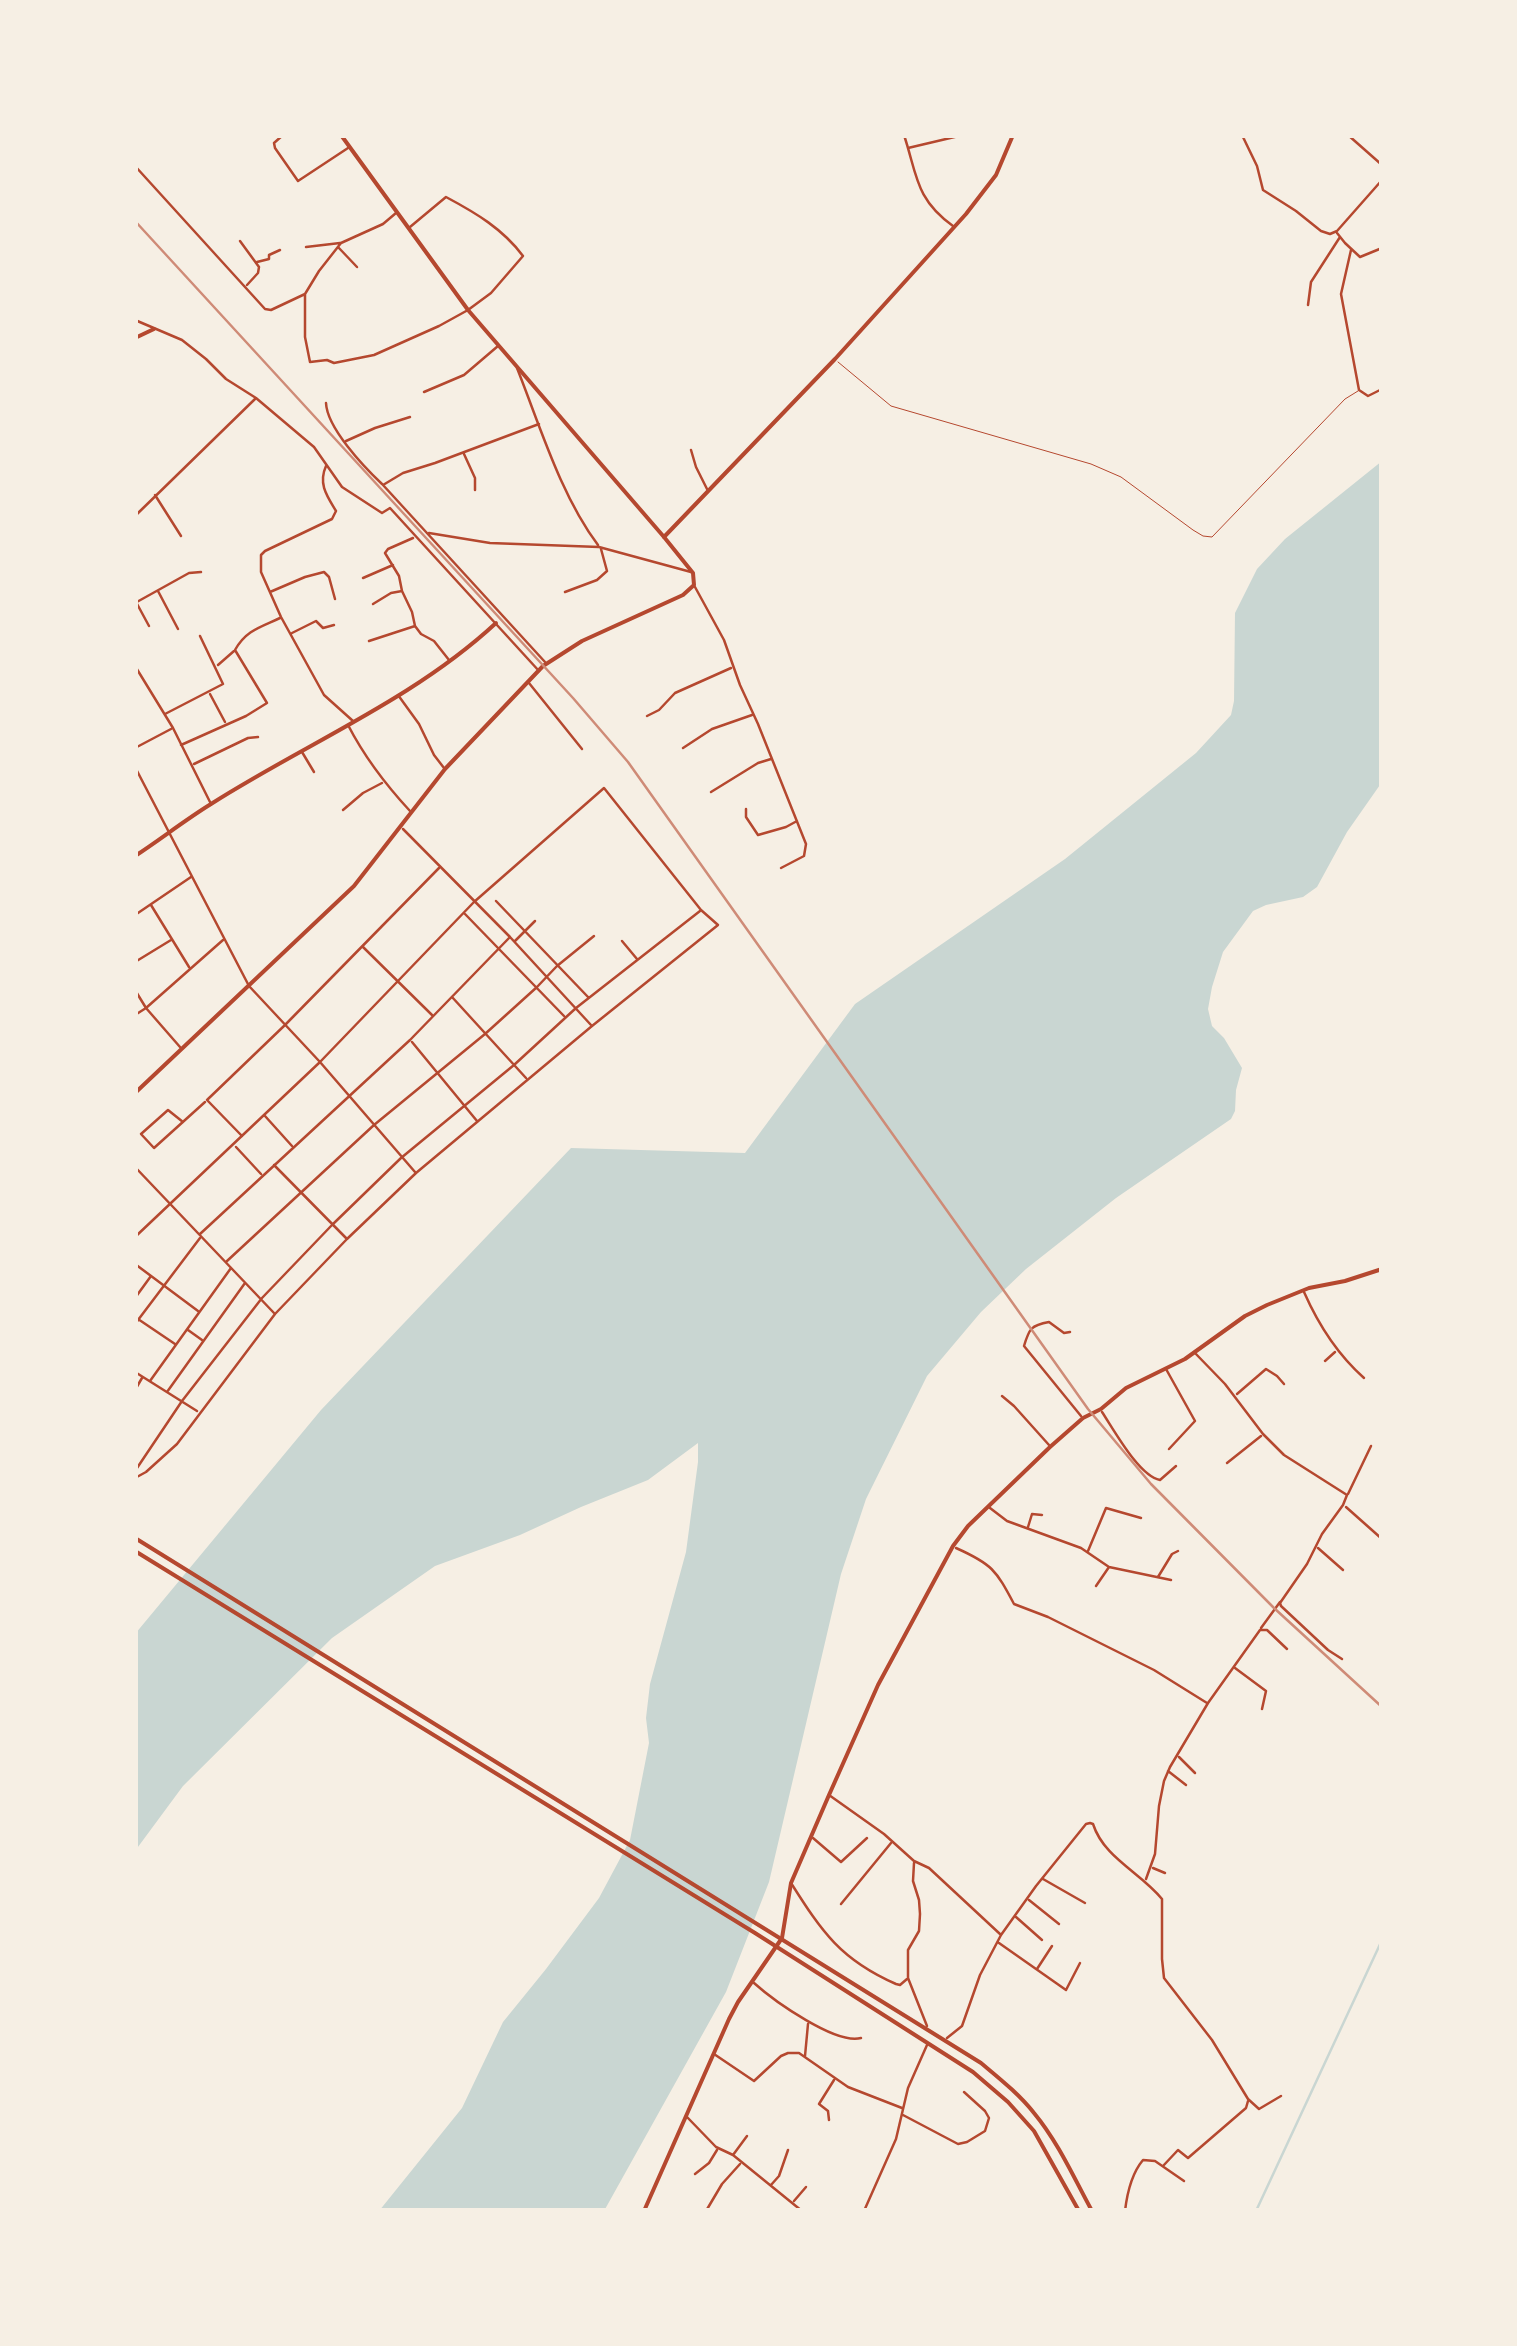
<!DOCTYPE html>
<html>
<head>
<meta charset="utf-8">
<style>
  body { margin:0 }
  #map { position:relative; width:1517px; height:2346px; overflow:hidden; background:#f6efe4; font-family:Roboto,sans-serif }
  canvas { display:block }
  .frame { position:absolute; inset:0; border:138px solid #f6efe4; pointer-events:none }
</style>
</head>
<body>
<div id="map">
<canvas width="1517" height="2346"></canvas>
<div class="frame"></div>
</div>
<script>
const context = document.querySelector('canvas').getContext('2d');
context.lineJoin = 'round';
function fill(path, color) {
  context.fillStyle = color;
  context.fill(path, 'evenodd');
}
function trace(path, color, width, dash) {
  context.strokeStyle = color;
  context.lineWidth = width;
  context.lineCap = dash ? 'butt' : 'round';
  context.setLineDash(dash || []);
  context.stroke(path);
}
const water = new Path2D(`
  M1382 461V782L1347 832 1317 887 1303 897 1266 905 1253 911 1223 952 1212 987 1208 1009 1212 1026 1224 1038 1242 1068 1236 1090 1235 1111 1231 1119 1116 1198 1026 1269 981 1312 927 1376 866 1499 841 1574 769 1882 726 1992 604 2211H379L462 2108 503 2022 546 1969 599 1898 630 1840 649 1743 646 1718 650 1684 686 1552 698 1462V1443L648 1480 581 1507 520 1535 435 1566 332 1638 183 1786 135 1851V1634L321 1410 571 1148 745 1153 855 1004 1065 859 1196 753 1231 715 1234 701 1235 613 1257 569 1285 539Z`);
const stream = new Path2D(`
  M1256 2211 1382 1940`);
const service = new Path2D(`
  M838 362 891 406 1091 464 1121 477 1193 530 1203 536 1212 537 1345 399 1358 391`);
const minor = new Path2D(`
  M283 135 274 143 275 148 298 181 348 148
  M904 135C917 174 915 199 953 226
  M1242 135 1257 166 1263 190 1296 211 1321 231 1330 234 1337 231 1382 180
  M1348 135 1382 165
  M1243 137 1267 135
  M908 148 963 135
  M135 166 265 309 271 310 305 294 319 271 341 243 383 224 396 213
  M1337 233 1345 243 1360 257 1382 248
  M240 241 259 267 258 273 247 285
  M306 247 340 243
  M338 247 357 267
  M1351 250 1341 294 1359 390 1368 396 1382 389
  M257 262 269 259V255L280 250
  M305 294V337L310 362 327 360 334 363 374 355 439 326 468 310 491 293 523 256C503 229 476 213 446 197L410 227
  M1308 305 1311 282 1340 237
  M135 320 182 340 206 359 226 379 256 398 314 447 342 487 382 513 390 508 539 671
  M517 368C540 426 561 496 598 545
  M424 392 464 375 498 346
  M326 403C327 428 364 467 382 484
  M539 424 435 463 403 473 383 485 545 662
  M346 441 375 428 410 417
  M691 450 696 467 708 491
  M464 454 475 478V490
  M326 466C318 484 327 496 336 511L332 519 265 551 261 555V572L281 617 324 695 353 721
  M155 495 181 536
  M135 516 255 399
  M429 533 490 543 599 547 691 572
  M413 538 388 549 385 553 399 576 402 591 412 612 415 626 421 634 434 641 449 660
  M363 578 393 565
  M695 587 724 640 740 685 758 724 806 844 804 856 781 868
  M158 591 178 629
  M270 592 305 577 324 572 329 577 335 599
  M565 592 597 580 607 571 601 549
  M136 602 149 626
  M135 603 189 573 201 572
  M373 604 391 593 402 591
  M292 633 316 621 323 628 334 625
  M369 641 415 626
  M218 665 234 651
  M135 666 173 728 211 804
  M529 683 582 749
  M210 694 225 722
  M398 695 419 724 434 755 444 768
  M165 714 223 684 200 636
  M647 716 659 710 675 693 731 668
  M348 725C365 758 385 784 410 811
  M181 745 246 716 267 703 235 650C246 630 261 627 280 618
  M135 748 171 729
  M683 748 712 729 752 715
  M302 752 314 772
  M194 764 248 738 258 737
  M135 767 249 986 320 1062 415 1172
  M711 792 758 763 771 759
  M746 809V817L758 835 786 827 797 821
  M343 810 363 793 382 783
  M403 829 510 937 591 1025
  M496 901 588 997
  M151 905 189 967
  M465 914 564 1016
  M135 915 191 877
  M515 941 535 921
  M622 941 637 959
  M363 947 432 1015
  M135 962 171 940
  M135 990 146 1008 180 1047
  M452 997 526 1078
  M135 1015 146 1008 223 940
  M412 1042 477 1121
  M265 1116 292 1146
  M183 1122 168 1110 141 1134 154 1148 205 1102
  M242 1136 207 1100 285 1025 439 868
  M236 1147 261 1174
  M274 1165 346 1238
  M135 1167 274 1313
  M200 1234 410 1040 510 937
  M135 1237 320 1062 474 902 604 788 701 910 718 925 592 1026 416 1173 347 1239 275 1314 177 1444 146 1472 135 1478
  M227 1261 374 1125 485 1034 537 987 557 966 594 936
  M135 1264 198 1311
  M1304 1292C1319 1326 1337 1354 1364 1378
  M135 1298 151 1276
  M135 1317 175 1344
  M135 1324 200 1238
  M188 1330 202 1340
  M1070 1332 1064 1333 1049 1322C1031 1325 1029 1329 1024 1346L1081 1416
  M1195 1353 1225 1384 1263 1434 1284 1455 1347 1495 1343 1505 1322 1534 1307 1564 1280 1603 1281 1606 1328 1650 1342 1659
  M1325 1361 1335 1352
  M1166 1369 1195 1421 1169 1449
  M135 1372 197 1411
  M150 1381 231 1268
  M135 1390 142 1378
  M167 1392 245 1283
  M1237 1394 1266 1369 1277 1376 1284 1384
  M1002 1396 1014 1406 1049 1445
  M1102 1412C1114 1430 1139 1476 1160 1480L1176 1466
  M1227 1463 1261 1436
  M135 1471 182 1401 262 1298 332 1225 401 1158 514 1065 576 1008 700 911
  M1348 1494 1371 1446
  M1346 1507 1382 1539
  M990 1508 1007 1521 1081 1548 1109 1567 1171 1580
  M1028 1527 1032 1514 1042 1515
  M956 1548C992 1564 996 1570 1014 1604L1048 1617 1154 1670 1207 1703
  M1318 1548 1343 1570
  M1088 1551 1106 1508 1141 1518
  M1158 1577 1172 1554 1178 1551
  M1096 1586 1109 1567
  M1261 1628 1280 1602
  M1235 1668 1266 1691 1262 1709
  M1179 1757 1195 1773
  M1168 1771 1186 1785
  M829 1795 884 1834 914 1861 929 1868 1000 1934
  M813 1838 841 1862 867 1838
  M914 1863 913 1881 919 1900 920 1914 919 1931 908 1950V1978L927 2026
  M1153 1868 1165 1873
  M1043 1879 1085 1903
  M1146 1879 1155 1854 1159 1806 1164 1781 1170 1767 1208 1703 1260 1630H1267L1287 1649
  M791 1883C822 1932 841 1960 896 1984L900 1985 907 1979
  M1029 1900 1059 1924
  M841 1904 891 1843
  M1016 1917 1042 1940
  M999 1943 1066 1990 1080 1963
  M1037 1969 1052 1946
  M754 1983C774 2001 836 2045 861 2038
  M947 2038 962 2026 980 1975 1001 1935 1036 1886 1086 1824 1090 1823 1093 1824C1104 1858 1140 1872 1162 1899V1959L1164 1978 1212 2040 1248 2099 1259 2109 1281 2096
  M714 2054 754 2081 781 2056 788 2053H799L848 2087 902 2108
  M805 2056 808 2024
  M903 2115 958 2144 967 2142 985 2131 989 2118 985 2111 964 2092
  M687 2117 716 2147 733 2155 802 2211
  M829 2120 828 2111 819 2104 834 2080
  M733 2155 747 2136
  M1163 2166 1178 2150 1188 2158 1246 2108 1248 2101
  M695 2174 709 2163 717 2150
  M771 2185 779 2176 788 2150
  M794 2201 806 2187
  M706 2211 722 2184 740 2164
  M864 2211 896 2139 908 2088 927 2045
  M1125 2211C1127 2194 1132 2173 1143 2160L1155 2161 1184 2181`);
const tertiary = new Path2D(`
  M664 537 835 359 966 214 996 175 1013 135
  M135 856C161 839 185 820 211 804 305 744 413 700 496 623
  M644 2211 729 2019 738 2002 782 1938 791 1883 829 1795 878 1685 953 1546 968 1526 1050 1447 1083 1418 1101 1409 1126 1388 1185 1359 1245 1316 1267 1305 1309 1288 1345 1281 1382 1269`);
const secondary = new Path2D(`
  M135 338 154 329
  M135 1093 354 886 445 769 543 666 582 641 683 595 694 585 693 573 664 537 468 310 341 135
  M135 1538 981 2063C1000 2079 1019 2094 1034 2113 1058 2142 1074 2178 1092 2211
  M135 1551 755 1933 973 2072 1008 2102 1034 2131 1079 2211`);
const rail = new Path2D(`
  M135 221 573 698 628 762 1088 1409 1151 1484 1274 1608 1382 1707`);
fill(water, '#c9d6d2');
trace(stream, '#c9d6d2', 2.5);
trace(service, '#b5482f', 1);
trace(minor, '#b5482f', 2.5);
trace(tertiary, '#b5482f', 4);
trace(secondary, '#b5482f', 4);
trace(rail, '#cf8b77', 2.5);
</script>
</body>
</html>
